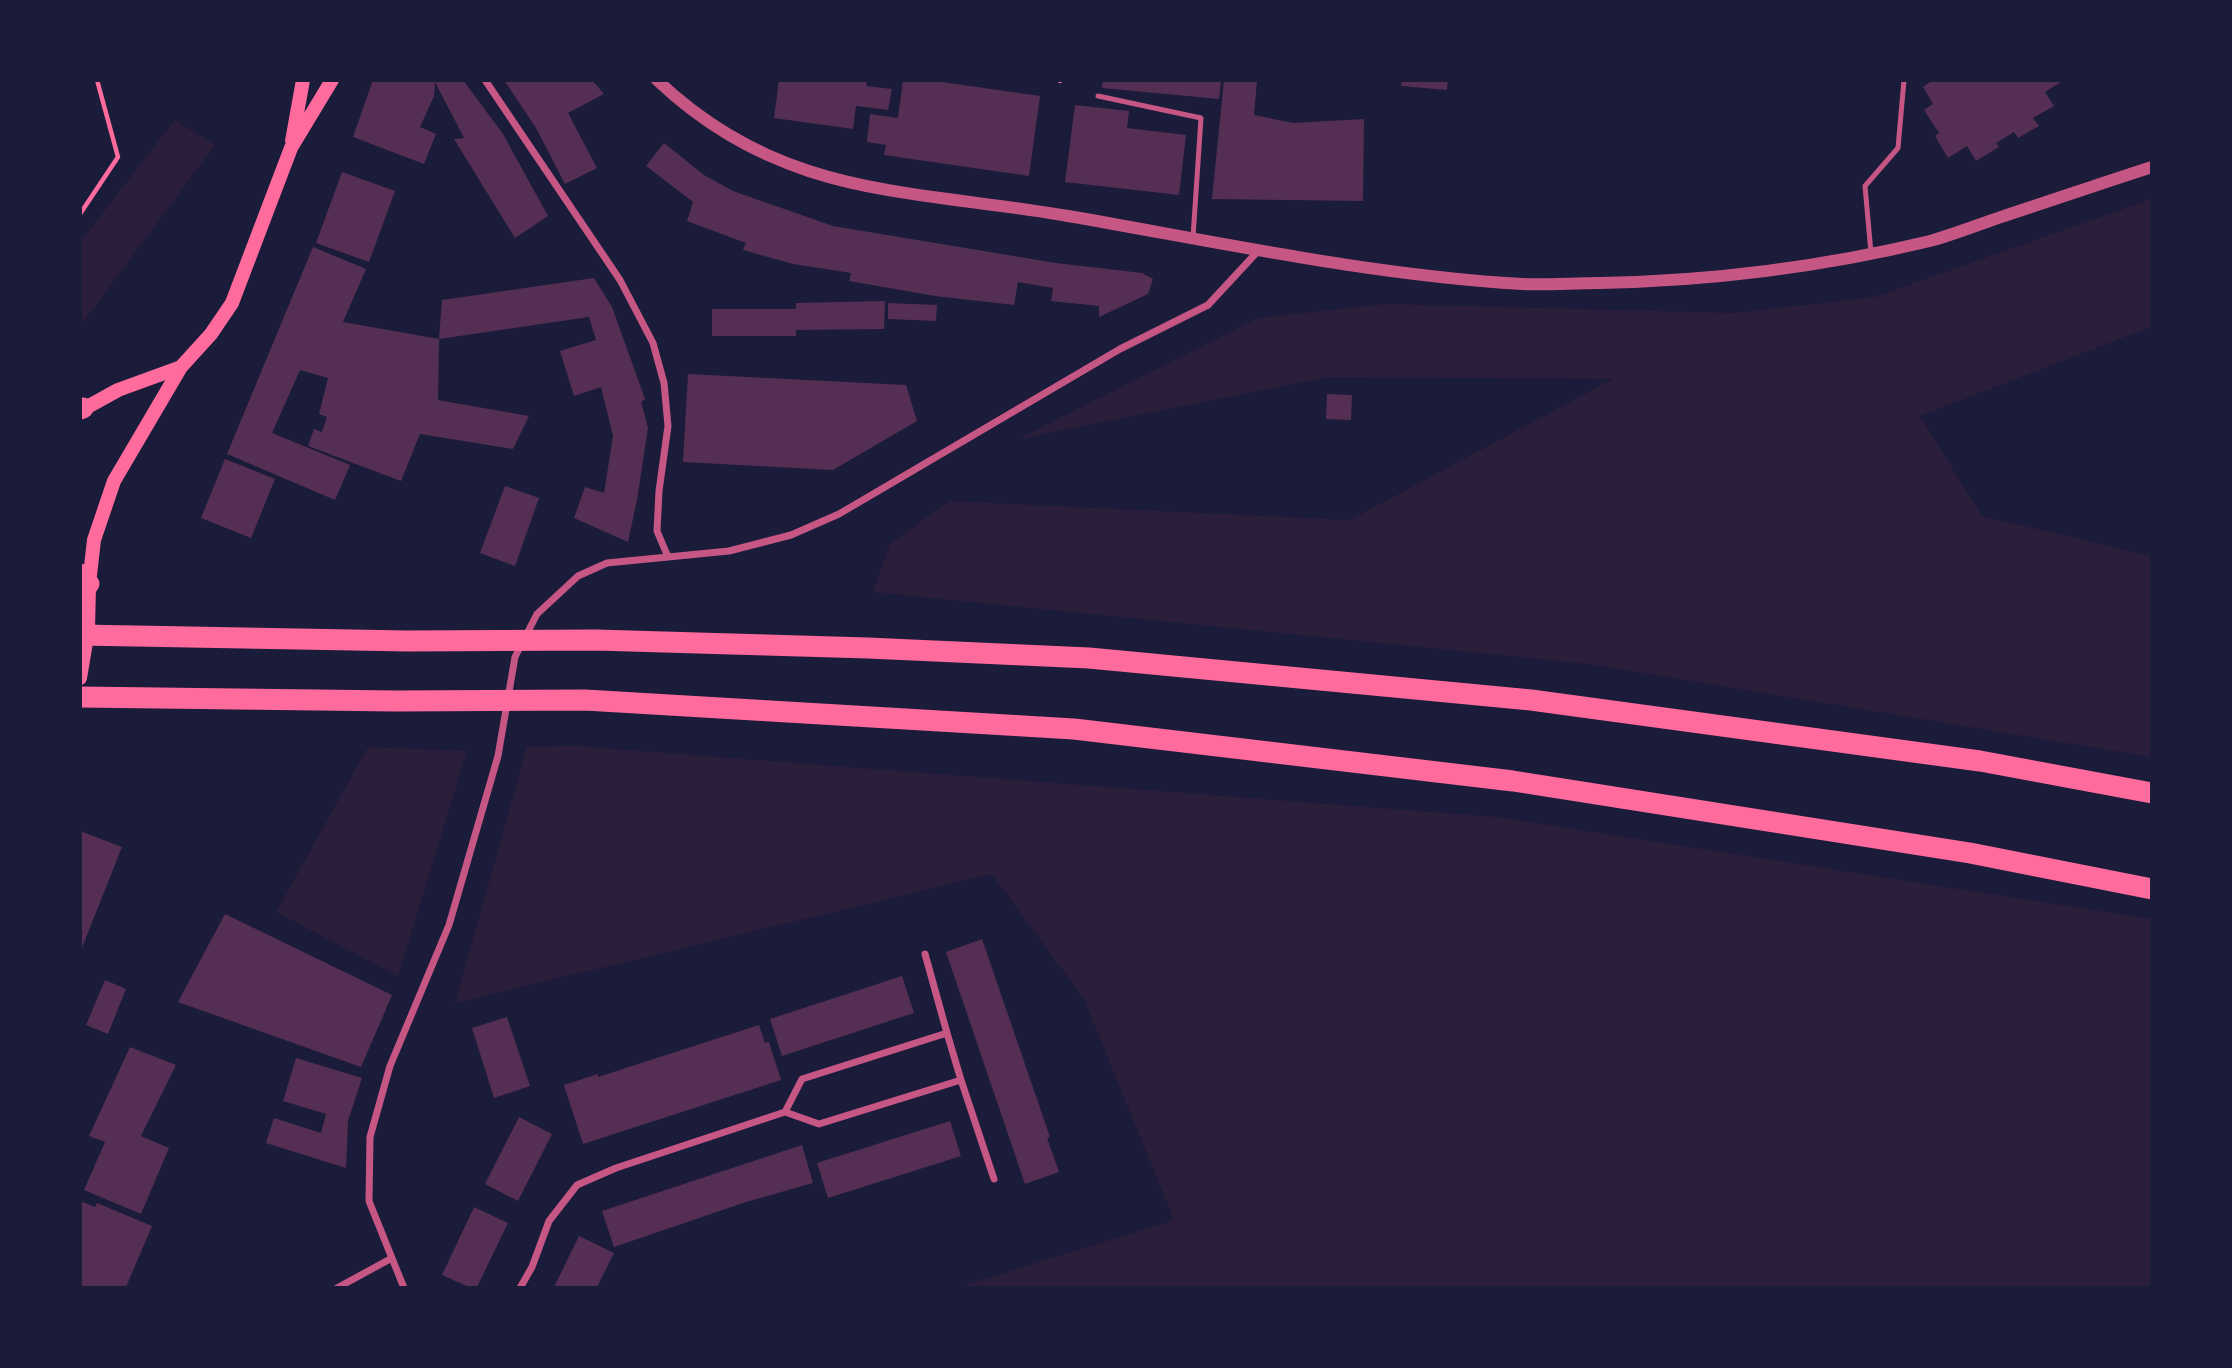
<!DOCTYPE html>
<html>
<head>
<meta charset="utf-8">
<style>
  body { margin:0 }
  #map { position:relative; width:2232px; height:1368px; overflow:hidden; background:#1b1b3a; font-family:"Work Sans",sans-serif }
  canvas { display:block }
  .frame { position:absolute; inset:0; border:82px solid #1b1b3a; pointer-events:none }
</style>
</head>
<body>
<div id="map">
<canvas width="2232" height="1368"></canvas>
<div class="frame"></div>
</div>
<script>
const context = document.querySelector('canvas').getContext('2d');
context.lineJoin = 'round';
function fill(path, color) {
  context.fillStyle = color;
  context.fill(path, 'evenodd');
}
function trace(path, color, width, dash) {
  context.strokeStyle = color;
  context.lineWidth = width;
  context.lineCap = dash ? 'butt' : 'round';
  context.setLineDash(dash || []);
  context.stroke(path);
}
const green = new Path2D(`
  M175 120 215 145 81 325V241Z
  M2151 199V327L1920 416 1982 516 2151 556V757L1589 664 873 592 890 544 949 501 1350 520 1613 379 1330 377 1018 439 1258 318 1386 304 1734 313 1875 297Z
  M576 746 1497 817 2151 919V1287H959L1174 1220 1084 999 992 874 455 1003 527 747Z
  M368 747 467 751 398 976 276 912Z`);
const building = new Path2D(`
  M373 80H463L503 134 548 216 515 238 454 139 464 138 435 82 434 96 420 127 436 134 424 164 353 137Z
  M504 80H592L604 94 568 113 597 168 565 184 536 128Z
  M779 80H867L866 86 892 89 888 110 856 106 853 129 774 118Z
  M903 80H928L1040 96 1029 176 884 155 886 145 867 142 870 114 898 118Z
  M1103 80H1221L1219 99 1102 88Z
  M1224 80H1257L1254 115 1293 123 1364 119 1363 201 1212 199Z
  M1402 80H1448L1447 90 1401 86Z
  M1933 80H2064L2045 92 2054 106 2033 118 2039 126 2018 138 2014 132 1996 143 1999 147 1976 161 1967 146 1948 158 1935 136 1939 133 1924 110 1933 104 1923 87Z
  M1075 105 1129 111 1127 128 1186 135 1179 195 1065 182Z
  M664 143 704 175 733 191 833 226 1056 263 1142 273 1153 279 1148 294 1099 317V306L1051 301 1053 288 1018 282 1014 305 935 296 849 281 851 273 793 264 743 250 746 243 687 221 693 202 646 166Z
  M342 172 395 191 369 262 316 243Z
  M313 247 366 269 343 322 439 339 442 300 594 278 612 307 645 399 641 402 648 428 637 500 628 542 574 518 585 487 604 493 613 436 601 387 574 396 560 351 596 340 589 317 439 339 438 400 529 416 513 449 420 434 401 481 308 446 314 429 322 432 327 417 319 414 328 378 300 370 272 433 350 465 335 500 227 454Z
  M885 301 884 329 796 330V336H712V309H796V303Z
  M888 303 937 305 936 321 888 319Z
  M688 374 906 385 917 421 833 470 683 462Z
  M1327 394 1352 395 1351 420 1326 419Z
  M225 459 275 479 251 538 201 518Z
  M505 486 539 498 515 566 480 553Z
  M80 831 122 847 81 950H80Z
  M225 914 392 995 361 1067 178 1002Z
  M982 939 1050 1137 1047 1138 1059 1172 1025 1184 946 952Z
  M902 976 914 1013 782 1056 770 1019Z
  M105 980 126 989 108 1034 86 1025Z
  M507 1017 530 1086 494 1098 472 1028Z
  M759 1025 765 1043 769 1042 781 1080 583 1144 564 1085 598 1074V1077Z
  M130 1047 176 1065 141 1136 169 1148 141 1214 84 1190 105 1142 89 1136Z
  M296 1058 362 1078 348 1121 346 1168 266 1143 274 1118 321 1133 326 1114 283 1101Z
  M519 1117 552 1134 518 1201 485 1184Z
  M950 1121 961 1156 828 1198 817 1163Z
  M802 1145 813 1183 746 1202 614 1247 602 1211Z
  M80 1201 95 1207 97 1203 152 1226 126 1287H80Z
  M474 1207 508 1223 477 1287H469L442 1275Z
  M579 1236 614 1253 597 1287H554Z`);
const path = new Path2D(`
  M1060 80V81
  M80 214 118 157 97 80`);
const service = new Path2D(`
  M1098 96 1201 118 1193 237
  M1871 253 1865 186 1898 148 1904 80`);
const minor = new Path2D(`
  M485 80 620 280 653 343 664 383 668 426 659 491 657 531 668 557
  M925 954 947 1033
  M961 1080 994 1179
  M337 1288 392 1258
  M404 1288 369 1201 370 1137 390 1066 449 925 498 756 515 657 537 614 578 576 607 563 729 551 791 535 839 514 1120 349 1208 305 1258 251
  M520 1288 532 1267 549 1221 577 1185 616 1168 785 1112 819 1124 961 1080 947 1033 802 1079 785 1112`);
const tertiary = new Path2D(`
  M657 80C782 199 911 189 1068 216 1219 242 1369 275 1522 284 1547 285 1574 283 1599 283 1710 281 1822 267 1930 241 1955 234 1980 224 2004 216 2053 200 2102 183 2152 167`);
const secondary = new Path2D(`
  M292 141 303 80
  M80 411 118 390 181 367
  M80 678 88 630 89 584 94 540 114 481 181 367 211 334 232 303 291 148 332 80`);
const motorway = new Path2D(`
  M80 409 83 408
  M80 574 89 584
  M80 635 407 641 596 640 868 648 1089 658 1531 700 1980 761 2152 793
  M80 697 395 701 585 700 1074 729 1513 781 1970 853 2152 889`);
fill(green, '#2a1e3b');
fill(building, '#542f53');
trace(path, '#ff6b9d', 4.5);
trace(service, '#c65784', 5);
trace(minor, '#c65784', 7);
trace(tertiary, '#c65784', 12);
trace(secondary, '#ff6b9d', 14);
trace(motorway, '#ff6b9d', 21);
</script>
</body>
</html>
